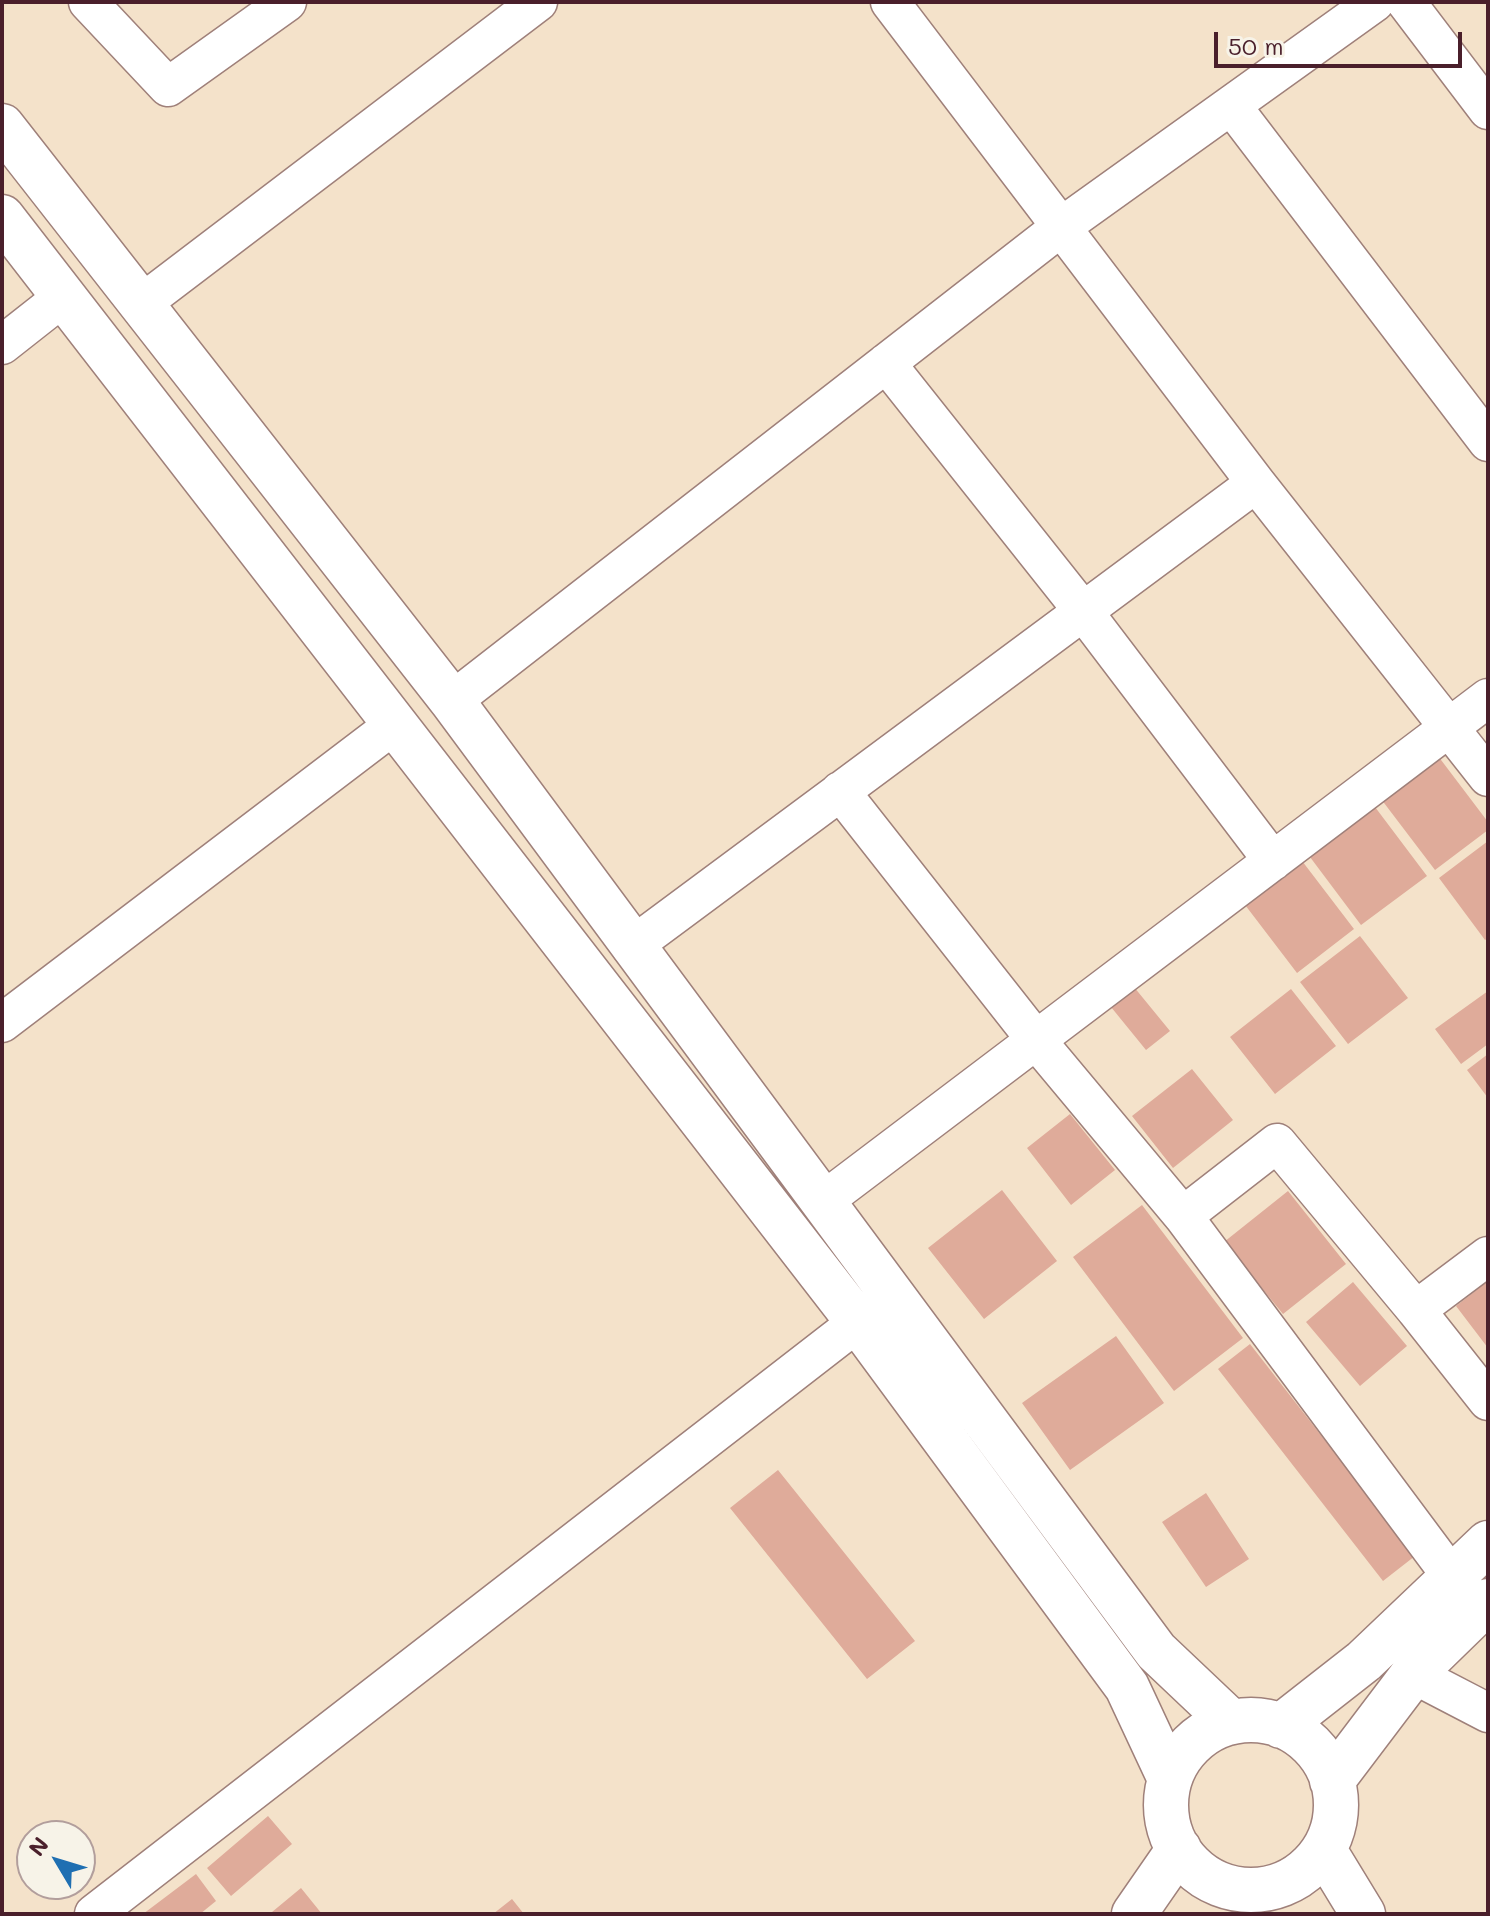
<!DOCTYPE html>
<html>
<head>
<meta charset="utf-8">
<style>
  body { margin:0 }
  #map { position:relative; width:1490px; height:1916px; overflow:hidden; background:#f4e2ca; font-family:Mali,sans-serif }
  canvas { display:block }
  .frame { position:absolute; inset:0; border:4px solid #4a1f2b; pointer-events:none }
  .north { position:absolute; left:16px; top:1820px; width:80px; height:80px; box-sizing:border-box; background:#f7f3e8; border:2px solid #b29e9c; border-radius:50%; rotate:308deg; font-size:22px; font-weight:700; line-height:32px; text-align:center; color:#4a1f2b }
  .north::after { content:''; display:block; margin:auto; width:28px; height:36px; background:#1f6fb2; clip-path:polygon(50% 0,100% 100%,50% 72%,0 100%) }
  .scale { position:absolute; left:1214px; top:32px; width:248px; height:36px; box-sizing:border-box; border:4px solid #4a1f2b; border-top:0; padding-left:10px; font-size:24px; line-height:28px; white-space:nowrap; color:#4a1f2b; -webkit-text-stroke:6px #f7f3e8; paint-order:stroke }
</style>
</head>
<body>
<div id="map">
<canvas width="1490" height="1916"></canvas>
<div class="frame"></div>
<div class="north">N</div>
<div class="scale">50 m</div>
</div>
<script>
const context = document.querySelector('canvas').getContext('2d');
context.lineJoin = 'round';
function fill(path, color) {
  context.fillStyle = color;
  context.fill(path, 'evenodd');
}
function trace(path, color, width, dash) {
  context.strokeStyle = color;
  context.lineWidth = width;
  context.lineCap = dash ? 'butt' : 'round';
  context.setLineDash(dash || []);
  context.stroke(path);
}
const building = new Path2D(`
  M1435 752 1488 822V830L1435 870 1378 795Z
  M1369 799 1427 876 1361 925 1304 849Z
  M1488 841V938L1485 940 1439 878Z
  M1296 853 1354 929 1297 973 1239 897Z
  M1360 936 1408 998 1348 1044 1300 982Z
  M1134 987 1170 1031 1146 1050 1111 1007Z
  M1291 989 1336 1046 1275 1094 1230 1037Z
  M1488 991V1044L1461 1064 1435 1029Z
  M1488 1054V1098L1467 1070Z
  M1192 1069 1233 1120 1173 1168 1132 1116Z
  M1070 1114 1115 1170 1071 1205 1027 1148Z
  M1002 1190 1057 1261 984 1319 928 1248Z
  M1288 1191 1346 1264 1283 1314 1224 1242Z
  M1142 1205 1243 1338 1174 1391 1073 1257Z
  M1488 1281V1348L1456 1306Z
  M1353 1282 1407 1346 1360 1386 1306 1322Z
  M1116 1336 1164 1403 1070 1470 1022 1403Z
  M1250 1344 1415 1556 1383 1581 1218 1369Z
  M778 1470 915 1641 867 1679 730 1508Z
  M1206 1493 1249 1559 1206 1587 1162 1522Z
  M268 1816 292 1844 231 1896 207 1868Z
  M196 1874 216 1901 200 1914H143Z
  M301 1888 322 1914H274L272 1912Z
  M512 1899 524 1914H493Z`);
const minor = new Path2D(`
  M88 2 168 87 287 2
  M890 2 1256 483 1488 777
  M1406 2 1488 110
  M1231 105 1488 442
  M141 304 538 2
  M2 345 63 297
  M886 363 1083 611 1273 861
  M452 701 1061 227 1375 2
  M840 791 1036 1040 1183 1216 1277 1143 1416 1310
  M631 947 1256 483
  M2 1023 395 724
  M822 1202 1488 698
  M1183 1216 1452 1577
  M1488 1256 1416 1310 1488 1401
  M1413 1674 1488 1713
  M94 1914 858 1322`);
const secondary = new Path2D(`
  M2 126 452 701 1156 1651 1231 1722
  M2 217 858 1322 1127 1687 1170 1779
  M1166 1805a85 85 0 1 1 170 0a85 85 0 1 1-170 0Z
  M1281 1726 1364 1661 1488 1543
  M1332 1781 1413 1674 1488 1601
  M1324 1850 1363 1914
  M1134 1914 1179 1849`);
fill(building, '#dfab9a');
trace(minor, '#9f807a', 41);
trace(secondary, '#9f807a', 47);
trace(minor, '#fff', 38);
trace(secondary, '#fff', 44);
</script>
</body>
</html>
